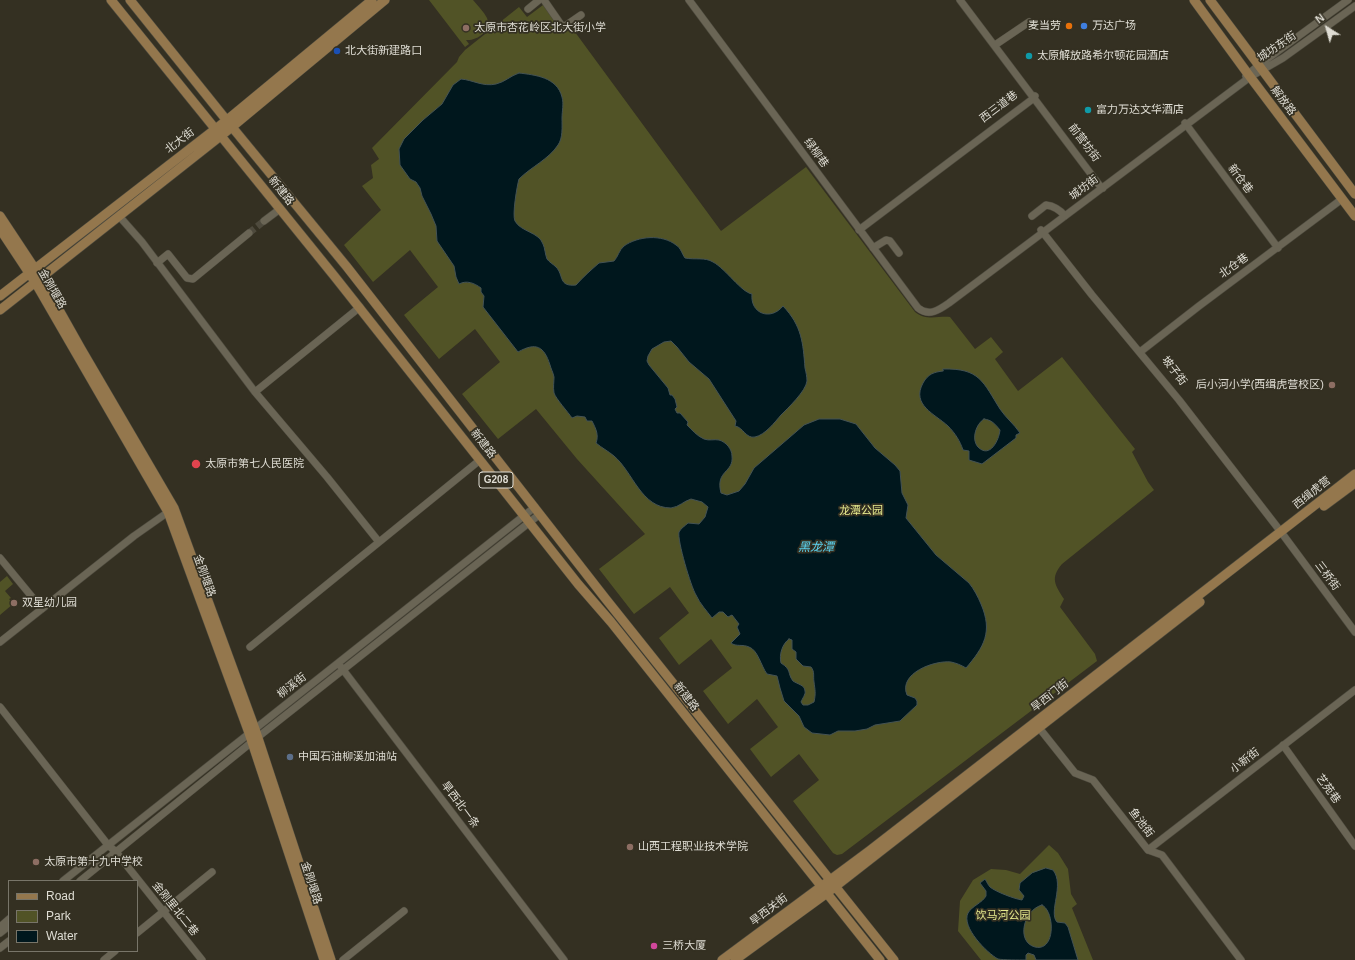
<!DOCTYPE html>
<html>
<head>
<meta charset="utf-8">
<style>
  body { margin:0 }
  #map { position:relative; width:1355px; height:960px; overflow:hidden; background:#343022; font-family:Helvetica,sans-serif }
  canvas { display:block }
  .legend { position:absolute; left:8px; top:880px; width:130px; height:72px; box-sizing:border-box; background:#343022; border:1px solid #787569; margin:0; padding:5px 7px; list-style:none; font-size:12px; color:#dfddd4 }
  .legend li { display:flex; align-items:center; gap:8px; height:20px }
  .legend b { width:20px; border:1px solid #787569 }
  .north { position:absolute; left:1307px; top:8px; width:40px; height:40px; -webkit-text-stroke:3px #343022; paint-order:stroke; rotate:323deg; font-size:11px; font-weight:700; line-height:16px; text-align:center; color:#dfddd4 }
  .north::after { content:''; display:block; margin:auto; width:14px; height:18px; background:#dfddd4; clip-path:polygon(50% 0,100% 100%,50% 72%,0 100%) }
</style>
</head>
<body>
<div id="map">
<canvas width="1355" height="960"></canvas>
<ul class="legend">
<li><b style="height:5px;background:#94774d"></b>Road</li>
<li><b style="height:11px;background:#515326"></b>Park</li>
<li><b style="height:11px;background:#00171d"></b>Water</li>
</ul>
<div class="north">N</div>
</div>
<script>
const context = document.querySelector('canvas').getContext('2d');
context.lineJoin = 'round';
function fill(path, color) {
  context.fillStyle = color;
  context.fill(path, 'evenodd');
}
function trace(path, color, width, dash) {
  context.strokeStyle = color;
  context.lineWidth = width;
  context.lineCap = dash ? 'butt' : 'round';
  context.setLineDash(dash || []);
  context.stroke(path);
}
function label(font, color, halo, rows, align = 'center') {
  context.font = font + ' Helvetica,"Noto Sans SC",sans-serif';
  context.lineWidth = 3.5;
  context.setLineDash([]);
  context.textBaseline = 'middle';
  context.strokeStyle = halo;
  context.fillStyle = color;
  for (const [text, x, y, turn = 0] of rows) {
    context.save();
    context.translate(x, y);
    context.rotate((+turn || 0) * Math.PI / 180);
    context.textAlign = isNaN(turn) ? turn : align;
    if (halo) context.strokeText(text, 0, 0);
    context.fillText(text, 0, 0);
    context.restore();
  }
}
const green = new Path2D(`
  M429 0H473C478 6 484 12 487 18 492 31 477 41 466 40L469 44 465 47Z
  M543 5 561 30 566 31 572 28 721 231 806 167 915 312C926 321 937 316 950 317L975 349 991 337 1003 352 995 359 1018 391 1062 357 1135 449 1132 452 1148 482 1154 490 1062 564C1050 578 1055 585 1064 599L1060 607 1095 654 1097 661 842 854 837 855 833 853 793 801 819 780 799 754 771 777 750 749 778 727 757 699 728 724 703 691 732 668 711 639 679 665 659 638 689 613 670 587 634 614 599 569 645 534 577 459 536 409 498 439 462 394 500 362 475 329 439 359 404 315 438 287 410 250 373 282 344 245 381 210 362 186 373 178 371 165 379 159 372 148 457 62 459 57 465 50 519 7 527 17Z
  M7 576 13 584 5 591 11 598 9 599 13 604 0 615V582Z
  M1049 845 1058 853 1068 869 1071 894 1077 904 1072 908 1093 960H981L958 931 960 901 973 880 991 869 1006 870 1020 874Z`);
const water = new Path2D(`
  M519 73C535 75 557 77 562 97 564 104 562 111 562 118 562 127 563 138 558 145 549 159 531 167 519 179 517 186 512 215 515 221 521 232 539 232 543 244 545 248 545 254 547 259 549 262 553 264 556 267 564 275 558 287 576 285 583 277 591 270 599 263L614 261C618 257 619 250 624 246 638 236 662 234 676 245 681 248 682 254 685 258 695 260 705 257 713 262 726 269 741 292 752 294 750 314 771 321 783 306 802 326 803 343 805 368 806 372 807 377 807 381 806 391 788 408 781 415 775 422 765 435 755 437 746 439 743 427 735 426L736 421 709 379 689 362 677 347 671 341 664 342 652 349 648 356 647 361 649 365 668 388 670 395H672L675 399 677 407 675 409 677 413H680L688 422 687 425C692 430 697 436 704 439 709 441 714 439 719 440 726 442 732 449 732 456 734 473 715 470 721 493L727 495 739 491 745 484 754 468 804 425 819 419H840L856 424 875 448 895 465 900 471 902 493 908 505 906 518 936 555 969 583C974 589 978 597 981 604 993 632 984 647 966 668 961 665 956 663 951 662 935 660 898 673 907 695L915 698 917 701V705L900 721 875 725 867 729 855 731H838L830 735 812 733 804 727 799 716 784 701 780 688 777 676 767 674C761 666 758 650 749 647 743 644 736 647 731 643L740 634 737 627 739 624 732 615 728 617 723 612H719L712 618C707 611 700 604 696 595 691 587 677 540 679 532 681 528 685 526 688 523L699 524 705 517 708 507 702 502 691 499C684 501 679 507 671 508 641 508 633 472 614 456 608 451 602 448 596 443 599 435 596 429 592 421H587L585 417 577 416 572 418C568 412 556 399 554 393 553 387 554 382 554 377 553 372 551 369 550 365 544 346 536 342 518 352L483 307 484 296 481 292V288C474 283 467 280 459 284L456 277 454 266 437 241 436 226 431 214 422 196 420 188 416 182 410 179 400 165 399 149 404 139 423 120 442 104 453 85 461 79C473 80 483 87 496 84 505 82 510 76 519 73ZM789 639 792 640V649L796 652V659L803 666 811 667C815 672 813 676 814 682 815 690 816 693 814 702L808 705H803L801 702C802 699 806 694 805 691 805 685 797 684 793 681 787 673 792 670 781 663 779 655 782 644 789 639Z
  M943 369C980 368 983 382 1000 409 1006 418 1014 424 1020 433L1016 435V438L982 464 969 460V451L963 450C960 441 955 433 948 426 935 414 911 405 923 383 928 374 934 372 943 371ZM984 419C992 420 995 424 1000 430 999 440 990 459 978 447 971 439 976 424 984 419Z
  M1046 868 1053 870C1065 885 1048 912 1057 922L1065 923 1068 927 1078 960H1036L1034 955 1028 953 1026 955V960C1019 960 1003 960 998 959 987 953 961 927 968 913 972 906 982 903 986 896V891L980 883 985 879C987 882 988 885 990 887 996 892 1015 899 1022 900L1024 896 1019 890 1020 883 1032 873ZM1042 905C1055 911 1056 952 1035 947 1016 942 1023 910 1042 905Z`);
const minorTunnel = new Path2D(`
  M249 233 264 221`);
const minor = new Path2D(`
  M544 0 562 26H565L581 15
  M689 0 918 308C929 317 939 310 949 303L1250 77 1283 58 1355 6
  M960 0 1100 186 1103 188
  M528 9 539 0
  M995 45 1029 22
  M1246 76 1259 65 1348 0
  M1185 123 1278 248
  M119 216 142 242 255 392 327 477 379 542
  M1032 216 1046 205C1054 206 1060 210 1065 216
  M264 221 280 209
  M859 230 1034 98 1035 96
  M1041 230 1092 295 1179 400 1281 532 1355 632
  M873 248 886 240 890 241 899 253
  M157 263 168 254 187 278 193 279 249 233
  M1140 352 1199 306 1342 199
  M255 392 360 307
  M0 558 42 609
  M0 642 134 536 171 510
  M250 647 480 460
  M341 667 564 960
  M0 707 108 845 116 852 202 960
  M1036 724 1075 773 1093 780 1148 850 1162 855 1241 960
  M1283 745 1355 846
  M1148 850 1355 690
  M63 881 535 507
  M80 881 258 737 540 514
  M0 927 9 919
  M0 933 9 926
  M137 933 212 872
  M0 948 9 941
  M104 960 115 951
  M343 960 404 911`);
const major = new Path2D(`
  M111 0 335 277 578 584 611 622 880 960
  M130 0 232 127 347 267 605 598 894 960
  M1194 0 1248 74 1355 216
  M1210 0 1355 194
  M0 216 41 278 81 349 174 508 255 729 331 960
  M0 229 35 282 168 512 249 733 324 960
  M0 296 227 120 372 0
  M0 310 232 127 385 0
  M1324 506 1355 483
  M722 960 869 851 1355 474
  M735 960 827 893 1200 602`);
const markers = [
  [1069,26,4,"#e8710a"],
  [1084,26,4,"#3f7fe0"],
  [466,28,4,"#8d6e63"],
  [337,51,4,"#1a4fb4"],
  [1029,56,4,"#0f9aa8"],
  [1088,110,4,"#0f9aa8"],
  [1332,385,4,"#8d6e63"],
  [196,464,5,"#e0444e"],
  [14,603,4,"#8d6e63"],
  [290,757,4,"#5c6f8a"],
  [630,847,4,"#8d6e63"],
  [36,862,4,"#8d6e63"],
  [654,946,4,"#d1479c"]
];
const shields = [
  [496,480,34]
];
const shieldNames = [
  ["G208",496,480]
];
const poiNames = [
  ["麦当劳",1061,26,"right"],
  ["万达广场",1092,26],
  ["太原市杏花岭区北大街小学",474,28],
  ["北大街新建路口",345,51],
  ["太原解放路希尔顿花园酒店",1037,56],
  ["富力万达文华酒店",1096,110],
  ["后小河小学(西缉虎营校区)",1324,385,"right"],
  ["太原市第七人民医院",205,464],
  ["双星幼儿园",22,603],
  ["中国石油柳溪加油站",298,757],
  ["山西工程职业技术学院",638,847],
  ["太原市第十九中学校",44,862],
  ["三桥大厦",662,946]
];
const streetNames = [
  ["城坊东街",1277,47,-34],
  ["解放路",1283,101,53],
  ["西三道巷",999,107,-37],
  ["北大街",180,141,-38],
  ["前营坊街",1084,143,53],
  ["绿柳巷",816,153,54],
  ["新仓巷",1240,179,53],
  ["城坊街",1084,188,-37],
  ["新建路",281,191,51],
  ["北仓巷",1234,266,-36],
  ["金刚堰路",52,289,60],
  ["坡子街",1174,371,52],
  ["新建路",483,444,52],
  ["西缉虎营",1312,493,-38],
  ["金刚堰路",204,576,70],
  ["三桥街",1327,576,53],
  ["柳溪街",292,686,-38],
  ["旱西门街",1050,696,-38],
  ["新建路",686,697,52],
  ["小新街",1245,761,-38],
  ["艺苑巷",1328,789,54],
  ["旱西北一条",460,805,53],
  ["鱼池街",1141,823,52],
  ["金刚堰路",311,883,72],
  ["金刚里北二巷",175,909,51],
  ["旱西关街",769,910,-37]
];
const parkNames = [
  ["龙潭公园",861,511],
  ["饮马河公园",1003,916]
];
const waterNames = [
  ["黑龙潭",816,548]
];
fill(green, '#515326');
fill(water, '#00171d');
trace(water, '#435254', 1);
trace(minorTunnel, '#4e4a3d', 7, [7, 3.5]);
trace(minor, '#4e4b3f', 8);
trace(major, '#4e4b3f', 10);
trace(minor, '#6a6555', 7);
trace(major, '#94774d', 9);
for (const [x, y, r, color] of markers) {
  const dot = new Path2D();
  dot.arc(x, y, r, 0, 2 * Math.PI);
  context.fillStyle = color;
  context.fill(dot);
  trace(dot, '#343022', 1.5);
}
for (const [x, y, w] of shields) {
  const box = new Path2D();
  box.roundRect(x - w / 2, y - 8, w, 16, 3);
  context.fillStyle = '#343022';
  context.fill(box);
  trace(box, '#dfddd4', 1);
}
label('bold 10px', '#dfddd4', null, shieldNames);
label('11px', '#dfddd4', '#343022', poiNames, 'left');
label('11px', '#dfddd4', '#343022', streetNames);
label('11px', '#e6ea8e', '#343022', parkNames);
label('italic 12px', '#5cd4f1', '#343022', waterNames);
</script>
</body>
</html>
